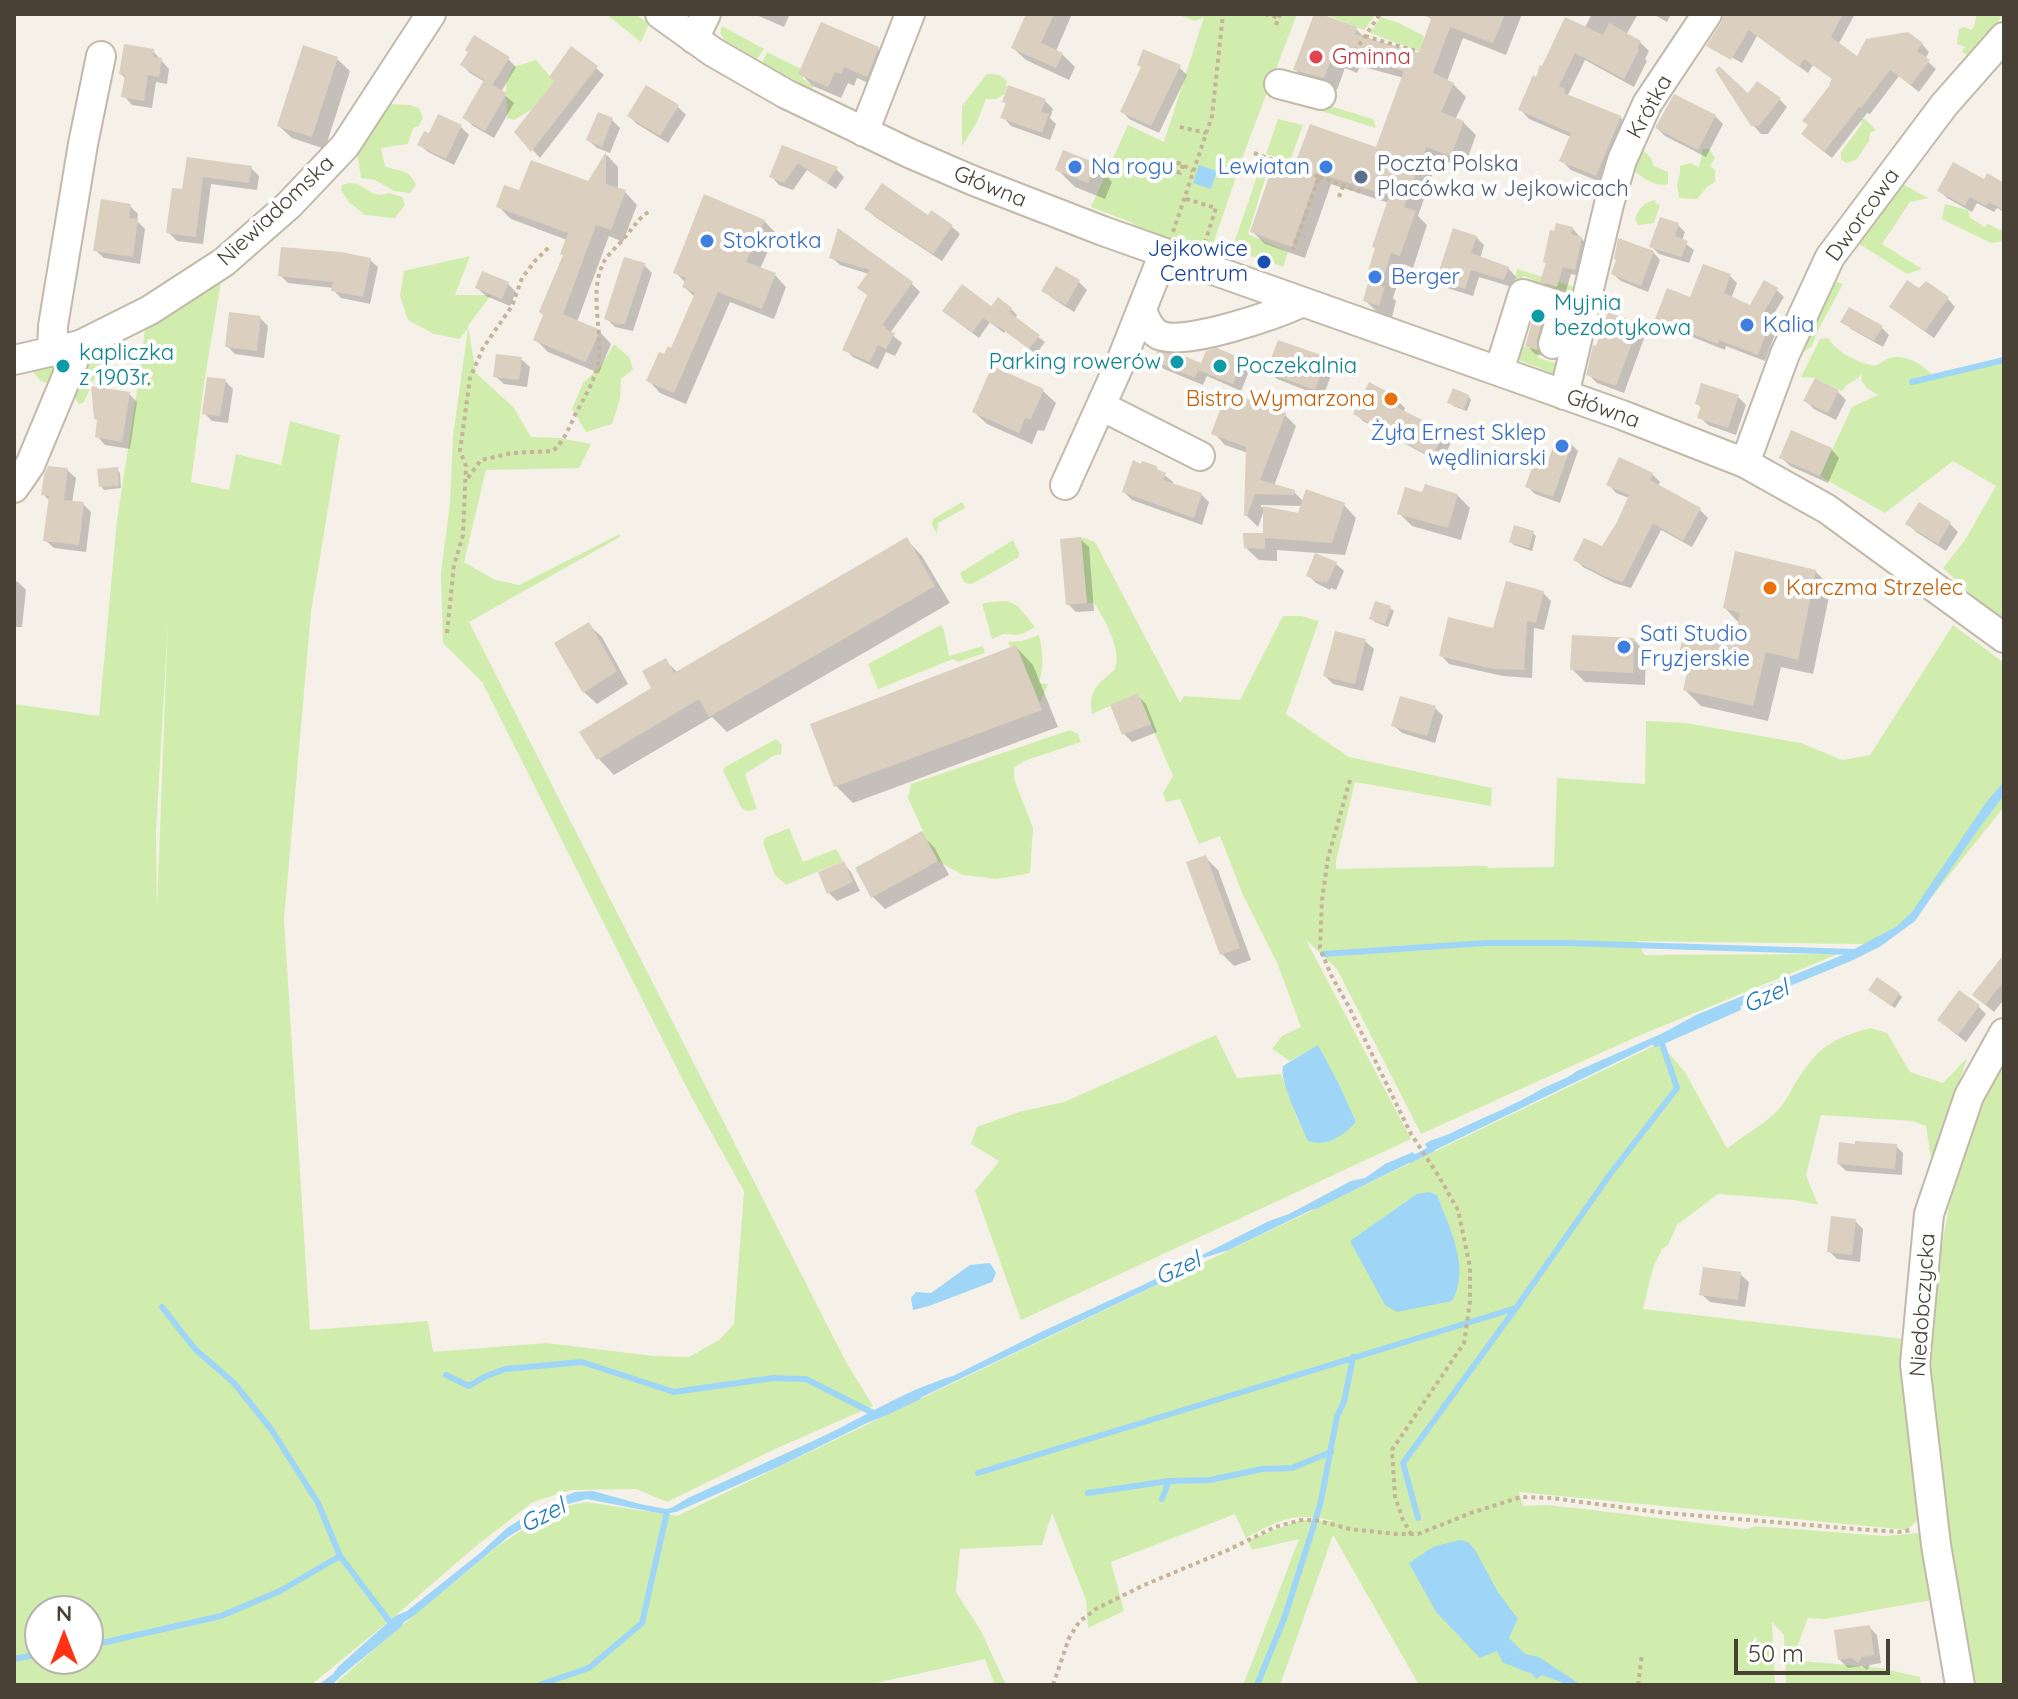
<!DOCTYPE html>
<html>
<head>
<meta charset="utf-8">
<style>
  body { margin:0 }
  #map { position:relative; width:2018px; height:1699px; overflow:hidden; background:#f5f1e8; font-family:Quicksand,sans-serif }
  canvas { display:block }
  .frame { position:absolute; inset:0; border:16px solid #494135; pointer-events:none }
  .north { position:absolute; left:24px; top:1595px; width:80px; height:80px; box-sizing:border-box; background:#fff; border:2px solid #b6b3ae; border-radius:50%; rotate:0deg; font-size:22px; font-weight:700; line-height:32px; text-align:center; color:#494135 }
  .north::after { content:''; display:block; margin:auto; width:28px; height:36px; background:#ff3415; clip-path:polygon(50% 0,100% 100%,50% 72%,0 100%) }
  .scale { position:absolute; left:1734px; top:1639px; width:156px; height:36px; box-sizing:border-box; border:4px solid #494135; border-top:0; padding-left:10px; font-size:24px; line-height:28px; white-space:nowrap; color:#494135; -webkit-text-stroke:6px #fff; paint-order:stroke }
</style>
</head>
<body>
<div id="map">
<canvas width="2018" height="1699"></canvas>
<div class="frame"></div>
<div class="north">N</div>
<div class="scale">50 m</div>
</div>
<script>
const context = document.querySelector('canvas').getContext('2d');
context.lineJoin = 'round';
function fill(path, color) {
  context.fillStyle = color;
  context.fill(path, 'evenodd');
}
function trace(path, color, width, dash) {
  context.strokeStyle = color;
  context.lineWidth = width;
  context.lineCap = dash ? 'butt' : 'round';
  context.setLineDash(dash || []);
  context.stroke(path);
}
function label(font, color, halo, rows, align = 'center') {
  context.font = font + ' Quicksand,sans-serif';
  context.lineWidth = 8;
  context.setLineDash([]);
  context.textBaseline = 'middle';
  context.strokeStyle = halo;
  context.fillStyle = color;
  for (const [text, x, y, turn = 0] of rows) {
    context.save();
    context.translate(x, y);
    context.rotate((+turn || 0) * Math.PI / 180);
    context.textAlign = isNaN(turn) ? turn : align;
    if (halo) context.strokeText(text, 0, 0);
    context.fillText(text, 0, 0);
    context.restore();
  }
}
const green = new Path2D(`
  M606 14H635L649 24 641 42Z
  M1176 14H1297L1247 145 1212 247 1171 239 1132 228 1133 223 1091 207 1128 125 1164 142 1204 17 1195 21Z
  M1324 14H1376L1364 30Z
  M1977 14H2004L1969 57 1962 52 1965 47 1957 44 1959 29 1964 27 1971 30 1974 27Z
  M1381 17 1399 23 1424 36 1421 52 1370 33Z
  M722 26 764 49 757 59 724 40 720 33Z
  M767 52 803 70V79L813 85 812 89 762 63Z
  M536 60 554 81 532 109 514 120 507 118 506 84 513 67Z
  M987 74 1000 75 1007 81 1005 94 996 99H986L977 122 962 146V106Z
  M1320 103 1373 119 1376 128 1315 109Z
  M389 104 410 105 419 108 423 118 419 126 413 128 408 144 381 148 385 166C400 173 408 167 416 185L410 193 394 191 375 180 361 178 357 151Z
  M1278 119 1303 125 1290 161 1266 154Z
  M1861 119H1865L1876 130 1870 133 1869 141 1857 159 1846 163 1841 159V152L1862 124Z
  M1703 149H1709L1715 158 1710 166 1715 170V182L1707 187 1697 199 1679 198 1677 185 1680 173V166L1690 163 1699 167Z
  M1643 150 1651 158 1654 166 1668 172V184C1654 188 1643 177 1632 170L1636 158Z
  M1262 162 1270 163 1248 234 1288 252 1283 267 1275 264V262L1245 255 1232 249Z
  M1899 182 1928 198 1910 202 1882 244 1922 269 1907 274 1856 242Z
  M349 183 358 184 372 193 380 195 389 193 402 197 405 205 395 218 365 215 349 202 341 190 342 185Z
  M1656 200 1655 203 1660 205 1654 223 1638 225 1635 219C1638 209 1645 201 1656 200Z
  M1945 204 1968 210 1970 218 1985 227 1988 224 2000 230 2004 228V241L1991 243 1942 219Z
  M470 256 455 295H491L468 326 476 373 514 408 531 437 560 438 591 444 579 468 486 470 464 562 495 580 519 585 620 534V537L469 622 846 1362 873 1406 775 1449 667 1502 636 1489 571 1490 533 1502 476 1546 395 1616 311 1685H14V704L99 716 117 520 138 384 146 322 222 276 205 377 191 482 229 490 236 454 281 465 290 421 340 435 311 612 284 920 310 1330 428 1321 433 1352 546 1343 654 1356 689 1357 719 1340 734 1324 744 1191 692 1098 482 682 443 643 441 573 450 503 453 436 468 328 459 339 434 334 408 320 400 296 404 271ZM168 622 157 908 156 832ZM40 1611H88V1659H40Z
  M1517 269 1581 289 1573 336 1532 289 1533 280 1523 276 1520 285 1514 283Z
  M1833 280 1843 284 1818 330 1812 346 1804 352 1798 345Z
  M1828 338C1838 354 1857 362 1875 366 1879 364 1883 361 1887 359 1904 352 1924 365 1934 377L2004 360V620L1982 604 1943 568 1965 540 1996 486 1953 461 1885 513 1820 476 1852 407 1878 395 1867 388 1861 380 1862 374C1855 383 1849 380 1842 391L1815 378 1801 377 1820 339Z
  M614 344 629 357 633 369 621 379 620 399 612 424 586 432 572 409 583 383 602 365Z
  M1523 346 1540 351 1538 358 1566 366 1562 377 1516 359Z
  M109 347 116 348 121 354 99 369 84 402 79 404 70 391 83 360Z
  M59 361 52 386 41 381 31 370Z
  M962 502 965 508 938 523 937 534 932 525 933 519Z
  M1081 537 1095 542 1180 703 1184 696 1240 700 1283 616H1301L1319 621 1286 714 1349 757 1492 788 1491 806 1355 782 1336 861V869L1472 866H1487L1488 868 1554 867 1557 778 1645 784 1646 721 1686 723 1801 743 1842 760 1870 755 1953 625 2004 663V807L1918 914 1865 944 1636 941 1645 955 1838 954 1636 1037 1421 1134 1337 969 1306 940 1411 1139 1021 1320 975 1191 999 1161 971 1144 977 1127 1019 1112 1064 1102 1216 1035 1237 1078 1281 1074 1297 1118 1309 1141 1356 1122 1339 1084 1318 1046 1290 1061 1272 1049 1282 1036 1301 1027 1278 965 1243 895 1220 836 1199 844 1180 799 1166 802 1163 793 1173 776 1138 694 1092 714C1090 698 1091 690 1104 679 1106 677 1112 672 1114 670 1124 654 1104 617 1094 603H1087Z
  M1013 540 1019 553V557L974 583 969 584 964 582 960 573Z
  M1007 601 1018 606 1035 627 1024 633 1017 635 1004 634 992 639 982 604 990 602Z
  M941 625 944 630 949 656 983 646 985 653 958 662 953 659 878 689 868 664Z
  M1039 635C1043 651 1044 667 1039 683L1048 684 1040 703 1016 646 1010 647 1008 642 1022 641Z
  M1070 730 1078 734 1081 742 1024 761 1014 768V779L1033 828 1030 873 997 879 963 875 938 861 922 831 924 833 908 798 911 784Z
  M776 739 782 745 781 754 773 756 745 774 757 809C750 811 746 812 741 807L723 771 725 767Z
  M789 828 803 862 836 849 843 861 786 885 775 875 763 843 765 838Z
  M1871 1028 1887 1033 1910 1072 1943 1083 1967 1058 1932 1165 1926 1126 1912 1121 1821 1115 1806 1175 1818 1205 1795 1200 1718 1194 1677 1225 1668 1245 1662 1249 1653 1268 1643 1309 1904 1339 1918 1520 1907 1530 1519 1492 1523 1506 1546 1505 1584 1509 1748 1529 1755 1526 1884 1536 1918 1533 1922 1537 1937 1599 1825 1619 1808 1618 1797 1647 1801 1661 1881 1668 1920 1677 1921 1685H1786L1784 1635 1772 1622 1775 1685H1419L1333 1535 1280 1685H1249L1244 1683 1299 1539 1252 1550 1248 1540 1301 1520 1334 1521C1295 1512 1281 1519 1246 1538L1235 1514 1111 1562 1124 1611 1088 1628 1086 1600 1052 1513 1042 1545 960 1549 956 1592 981 1631 1006 1685H995L985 1659 867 1685H334L388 1637 498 1546 539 1519 571 1505 587 1502 677 1516 1660 1043 1685 1072 1725 1145 1728 1148C1743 1136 1767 1122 1779 1109 1786 1101 1791 1090 1796 1082 1818 1047 1832 1038 1871 1028ZM1498 1593 1518 1619 1504 1648Z
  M2004 1059V1685H1977L1964 1633 1932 1447 1930 1360 1937 1273 1950 1201 1981 1107Z`);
const water = new Path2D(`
  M1199 165 1217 171 1211 189 1193 183Z
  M2004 781V795L1975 834 1915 921 1881 946 1851 961 1689 1027 1429 1153 1425 1144C1433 1138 1444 1137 1453 1132 1482 1118 1511 1107 1538 1091 1551 1083 1564 1081 1577 1071L1663 1033 1696 1015 1845 954 1897 926 1912 912 1985 804Z
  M1318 1045 1339 1084 1356 1122C1343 1136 1328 1147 1308 1141 1301 1125 1279 1081 1283 1066Z
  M1413 1152 1417 1159 1316 1209 1311 1210 1229 1250 1203 1258 1175 1276 922 1397 919 1400C903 1407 885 1417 869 1422L778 1467 676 1512 663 1514 587 1499 557 1507 508 1537 415 1615 404 1622 401 1627 341 1676 332 1685H318L333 1674 338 1667 395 1616 407 1611 480 1553 507 1528 532 1512 565 1496 575 1492 593 1491 640 1504 666 1509 671 1508 688 1498C730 1479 771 1460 813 1441 859 1420 905 1390 953 1376L1041 1332 1143 1285 1269 1221 1289 1214 1351 1181 1365 1178 1385 1164Z
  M1429 1192 1437 1195C1449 1227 1471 1268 1452 1301L1397 1312 1385 1305 1350 1241 1417 1194Z
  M990 1263 996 1273 992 1282 929 1306 913 1310 911 1298 916 1292 931 1293 970 1265Z
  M1460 1540 1468 1542 1475 1550 1498 1592 1518 1619 1509 1638 1525 1654 1539 1657 1581 1685H1569L1542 1675 1536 1679 1531 1673C1520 1671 1513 1665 1503 1663L1497 1651 1480 1658 1436 1612 1409 1563 1433 1547Z`);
const shadow = new Path2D(`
  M754 14H790L784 27Z
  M1028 14H1072L1056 51 1062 54 1075 67 1069 80 1026 60 1013 48Z
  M1435 14H1522L1506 55 1463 38 1447 81 1453 84 1466 97 1455 120 1463 122 1476 135 1464 168 1438 158 1418 216 1427 225 1413 268 1404 264 1393 298 1396 301 1392 317 1378 313 1365 300 1389 203 1331 184 1305 258 1265 244 1252 231 1294 172 1377 150 1404 78 1360 66 1357 73 1345 68 1337 90 1308 82 1295 70 1356 29 1366 39 1420 55Z
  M1592 14H1638L1626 35 1640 42 1649 51 1645 59 1647 61 1634 87 1585 60 1568 95 1572 98 1620 117 1629 127 1605 184 1571 170 1562 161 1571 137 1529 119 1520 109 1537 80 1584 29Z
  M1653 14H1671L1667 22Z
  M1726 14H1855L1838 45 1858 59 1922 44 1929 52 1925 59 1936 69 1919 92 1899 76 1870 114 1867 113 1832 158 1812 142 1834 80 1813 65 1808 73 1757 36 1742 63 1719 50Z
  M878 49 890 62 880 88 857 78 854 86 848 83 841 98 813 86 800 73Z
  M153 51 169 69 167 84 156 82 152 108 132 105 124 96 126 79 121 74Z
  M337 59 350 71 325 149 292 138 279 126Z
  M508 59 516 67 501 92 514 103 494 138 473 126 465 118 485 82 470 73 462 65Z
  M1179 67 1187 75 1159 133 1129 119 1122 111Z
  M596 68 604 75 540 158 517 132Z
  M1749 96 1779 99 1787 107 1768 134H1761L1753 125Z
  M1004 101H1045L1053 109 1050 118 1056 124 1050 140 1011 126 1003 117 1007 105Z
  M678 107 686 115 668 143 637 124 629 116Z
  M1715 116 1723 124 1706 157 1665 136 1657 128Z
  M612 120 620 128 610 153 597 148 588 140Z
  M461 127 469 135 454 165 428 152 419 144 430 136Z
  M783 147 836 169 844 177 836 189 807 170 793 190 779 185 771 176Z
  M607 155 618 167V190L625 192 637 205 623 242 609 236 577 322 599 331 611 344 599 373 548 352 535 339 565 256 567 240 511 219 498 206 520 193 589 184Z
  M188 159 251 168 259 176 257 190 211 184 203 244 177 241 169 233 184 191Z
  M1094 164 1112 182 1105 199 1075 187 1058 170Z
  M1985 182 2004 185V212L1997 208 1994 212 1977 203 1972 212 1947 198 1940 191Z
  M130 206 138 214 137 221 145 229 140 264 104 258 95 250Z
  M867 209 928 218 951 226 960 234 942 261 875 217Z
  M764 221 776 233 760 269 775 275 786 287 774 319 730 302 686 404 660 393 649 381 665 356 672 350 695 297 684 287 686 283 676 273Z
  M1678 225 1685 232 1682 241 1694 250 1689 263 1659 254 1652 247Z
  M1572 228 1589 247 1583 277 1571 274 1565 294 1550 289 1542 281Z
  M839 231 912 284 920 292 890 333 902 343 895 356 886 352 878 369 853 357 845 349 869 296V274L840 265 831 257Z
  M1476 237 1484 245 1480 259 1508 268 1516 277 1512 287 1479 277 1473 296 1447 288 1439 280Z
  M1653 252 1660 260 1648 292 1621 281 1613 274Z
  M370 260 378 267 370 304 341 298 333 290 334 288 288 283 280 275Z
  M644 265 652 273 633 331 615 327 607 319Z
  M1730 276 1737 283 1731 299 1751 308 1777 290 1784 297 1772 317 1779 324 1765 361 1726 346 1725 350 1665 326 1657 319Z
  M1079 282 1087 290 1074 312 1052 298 1044 290Z
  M508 284 516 292 510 306 486 296 477 288Z
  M962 287 992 309H1011L1017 315 1015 319 1045 342 1036 354 1005 331 1004 333 990 322 979 338 951 317Z
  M1919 291 1947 298 1955 307 1934 338 1900 314 1892 306Z
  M260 318 268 326 264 358 235 354 227 346Z
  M1542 320 1550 328 1544 348V356L1535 354 1527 345Z
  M1843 321 1881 327 1889 335 1883 347 1851 329Z
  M1638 325 1646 333 1624 393 1597 383 1588 374 1597 348Z
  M521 359 530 367 527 387 504 384 495 376Z
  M1326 359 1334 367 1323 397 1277 379 1268 371Z
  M1242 360 1250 369 1241 391 1207 376 1203 385 1164 369 1156 361 1202 365Z
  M225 381 233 389 228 423 212 421 204 413Z
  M1043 391 1056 403 1044 431 1038 430 1032 444 987 424 974 412Z
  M1838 392 1846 400 1836 420 1814 409 1806 401Z
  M129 394 137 402 130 449 105 445 97 436 99 422Z
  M1468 396 1471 400 1467 411 1453 406 1450 402Z
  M1738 397 1746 405 1736 435 1708 425 1700 417 1702 409 1697 403Z
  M1397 400 1405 408 1403 413 1444 433 1452 441 1441 463 1363 421 1355 413Z
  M1285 415 1296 426 1274 486 1294 492 1304 502 1344 505 1356 518 1345 555 1277 550V561L1259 560 1246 548 1265 535 1264 510 1258 527 1246 515 1248 453 1225 445 1214 433ZM1261 505 1302 506 1299 516 1261 507Z
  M1571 444 1578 451 1560 503 1535 494 1528 487 1549 464Z
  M1831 449 1839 458 1828 483 1790 466 1782 458Z
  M1156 468 1173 482 1172 485 1201 494 1209 502 1202 525 1132 500 1124 492Z
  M117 469 120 473 121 488 104 490 101 486Z
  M67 470 76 478 72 503 83 504 91 512 86 552 54 548 45 540 50 501 43 494Z
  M1652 474 1660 482 1658 486 1700 510 1708 518 1692 547 1661 530 1631 588 1614 583 1583 567 1575 559 1603 549 1618 523 1629 498 1616 493 1609 485Z
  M1424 495H1457L1470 508 1461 540 1412 526 1400 514Z
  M1908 524H1950L1958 532 1946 551 1916 532Z
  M1533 533 1536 536 1532 551 1514 545 1511 542Z
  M1080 539 1089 547 1094 611 1076 612 1068 604Z
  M907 540 922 556 950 603 727 732 712 717 614 775 599 759 654 688 665 660 678 673Z
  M1335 563 1344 571 1336 590 1331 588 1330 590 1316 583 1308 575Z
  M1815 571 1831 587 1813 674 1781 667 1768 721 1701 706 1685 690 1690 667 1681 657 1736 648 1740 624 1725 608Z
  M14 581 18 582 26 590 22 627H14Z
  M1543 593 1551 601 1544 630 1534 628 1532 678 1503 676 1449 664 1441 655 1495 630Z
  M1390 608 1394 611 1388 627 1375 622 1371 618Z
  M589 625 602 637 628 684 597 704 584 692Z
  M1634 640 1646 653 1645 685 1585 682 1572 669Z
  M1365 641 1374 649 1363 691 1333 684 1325 676Z
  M1016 647 1033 665 1058 727 853 803 836 786Z
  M1138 696 1146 704 1157 732 1132 742 1124 734 1113 706Z
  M1435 708 1443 716 1435 743 1402 733 1393 725Z
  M921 834 934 847 949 875 885 909 872 896Z
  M1205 857 1218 870 1251 960 1234 966 1221 953Z
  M843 863 851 872 860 891 837 901 829 893Z
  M2004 957V999L1994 1012 1983 1003Z
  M1874 993 1899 994 1902 997 1895 1008Z
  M1978 1006 1986 1014 1966 1042 1948 1028Z
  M1896 1146 1903 1153 1902 1175 1846 1171 1839 1164Z
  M1855 1221 1863 1229 1860 1262 1837 1259 1829 1251Z
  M1740 1274 1749 1282 1745 1307 1710 1302 1701 1294Z
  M1869 1627 1877 1635 1881 1663 1870 1665 1867 1670 1862 1666 1848 1668 1840 1660Z`);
const stream = new Path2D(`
  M1912 382 2004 360
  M1323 954 1486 943H1567L1855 952
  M1656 1044 1738 1008
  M1410 1160 1432 1149
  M162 1307 195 1349 234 1383 271 1429 318 1503 340 1556 393 1626
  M446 1375 469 1386 484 1377 505 1369 582 1362 674 1392 773 1378 806 1379 877 1415
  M978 1473 1516 1308
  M1088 1493 1169 1481 1210 1480 1262 1469 1292 1468 1331 1452
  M1162 1499 1169 1481
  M1418 1518 1403 1463 1516 1308 1611 1173 1677 1088 1661 1041
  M88 1646 221 1616 280 1591 340 1556
  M14 1659 40 1654
  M539 1685 589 1668 642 1623 667 1512
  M1257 1685 1284 1619 1312 1531 1321 1501 1337 1416 1344 1402 1353 1357`);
const building = new Path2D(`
  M1026 14H1054L1041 43 1063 53 1056 68 1011 48Z
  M1314 14H1321L1357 27 1355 34 1419 53 1431 19 1421 14H1505L1493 43 1450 27 1433 73 1454 83 1441 112 1464 121 1451 156 1426 147 1404 207 1416 211 1400 256 1391 253 1381 286 1385 287 1379 306 1363 301 1368 282 1365 281 1375 248 1372 247 1389 196 1318 173 1292 247 1250 232 1274 162 1293 169 1310 124 1376 147 1404 71 1347 55 1345 61 1332 57 1324 78 1293 70Z
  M1724 14H1843L1831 37 1857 56 1866 39 1908 32 1923 43 1917 51 1930 60 1911 85 1890 70 1861 108 1859 107 1824 152 1801 134 1808 125 1802 121 1830 85 1829 84 1832 79 1804 59 1799 67 1749 30 1731 60 1706 46 1721 23Z
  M1565 17 1603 35 1609 23 1641 41 1637 48 1639 50 1624 79 1575 53 1559 86 1565 89 1564 93 1621 116 1596 176 1559 161 1571 133 1518 110 1533 75 1536 77 1540 65 1542 66Z
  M821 22 879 47 867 77 844 67 841 74 835 72 828 87 798 74Z
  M474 35 510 57 492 85 507 93 485 131 462 118 484 80 460 65 468 52 465 50Z
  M124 44 154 49 153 57 162 58 159 77 148 75 144 101 121 97 125 75 119 74Z
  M303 45 338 57 312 137 277 126Z
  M571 46 598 66 531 152 514 132 554 81 549 77Z
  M1143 49 1181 65 1151 126 1120 112 1141 67 1137 65Z
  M1719 66 1748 93 1757 81 1781 98 1759 126H1751L1715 70Z
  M646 85 679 105 660 136 627 116Z
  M1008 85 1046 99 1041 112 1049 114 1042 133 1000 118 1006 103 1002 102Z
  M1674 94 1716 115 1698 150 1655 128Z
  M598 112 613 118 602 147 586 140Z
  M438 114 462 125 446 159 417 145 424 131 429 133Z
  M782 145 805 154 838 167 827 183 798 163 784 183 769 177Z
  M1063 150 1096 163 1088 183 1055 170Z
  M606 152V184L626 190 611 230 596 225 563 314 600 330 586 362 533 340 543 315 539 312 563 255 560 254 568 233 496 207 504 185 519 190 531 160 588 181Z
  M187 157 252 166 249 183 203 177 196 237 166 233 172 188 182 189Z
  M1953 162 1984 179 1987 173 2004 183V211L1989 202 1986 206 1970 197 1965 206 1937 191Z
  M882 183 928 215 931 210 953 225 933 254 864 209Z
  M704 194 765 220 746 262 776 273 762 309 718 292 674 393 646 381 659 352 664 354 668 346 671 348 695 293 682 287 686 278 673 273Z
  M101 199 131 204 129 218 138 219 133 257 93 251Z
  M1660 217 1679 223 1675 236 1688 241 1681 257 1649 247Z
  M1556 223 1573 227 1571 234 1582 237 1575 270 1563 267 1557 287 1540 282 1546 263 1543 262 1550 230 1554 231Z
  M838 228 913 282 882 325 886 327 885 329 895 333 886 349 878 345 870 362 842 350 867 295 857 288 870 270 829 258Z
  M1453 228 1477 236 1471 253 1509 267 1504 280 1471 270 1465 289 1436 280Z
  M1618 238 1654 251 1641 286 1611 274 1616 260 1614 259Z
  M281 247 341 252 371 258 363 297 331 291 333 282 278 276Z
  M624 257 645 263 625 324H618L604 319Z
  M1703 264 1731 274 1724 293 1750 305 1764 280 1778 288 1764 312 1773 315 1758 355 1719 340 1718 344 1655 319 1667 288 1690 297Z
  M1056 266 1080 280 1066 305 1041 291Z
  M482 271 509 282 502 299 475 288Z
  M1907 280 1919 288 1926 281 1949 297 1925 331 1889 307Z
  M962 284 991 306 984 316 998 297 1012 308 1009 312 1040 335 1029 349 998 326 997 328 983 318 972 333 942 311Z
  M1849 307 1883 326 1874 341 1840 322Z
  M229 312 261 316 257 351 225 347Z
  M1608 312 1639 324 1616 386 1586 375 1593 345 1596 346Z
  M1534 315 1543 318 1537 339V350L1525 346Z
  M1278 340 1327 357 1315 390 1266 372Z
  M1217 348 1243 359 1233 384 1198 370 1206 351Z
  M1157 352 1179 354 1201 363 1195 378 1153 361Z
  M496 354 522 357 519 380 493 377Z
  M992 366 1044 389 1031 419 1025 418 1019 433 972 412Z
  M207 377 226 379 220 416 202 414Z
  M1815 378 1839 390 1828 413 1803 401Z
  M1369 382 1399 398 1394 406 1445 431 1432 457 1353 414Z
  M1701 383 1739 395 1728 428 1697 418 1701 406 1695 404Z
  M91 386 130 392 122 442 95 437 97 420 94 419Z
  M1453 388 1469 395 1464 409 1447 403Z
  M1227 391 1286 413 1260 480 1295 490 1294 495 1255 494 1247 516H1244L1246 447 1211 434Z
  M1791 430 1832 448 1820 476 1779 458Z
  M1557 437 1572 443 1553 497 1525 487 1536 457 1548 461Z
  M1619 457 1653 473 1650 480 1701 508 1683 541 1653 523 1623 582 1604 576 1573 560 1584 538 1602 546 1617 522 1629 495 1606 485Z
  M1133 460 1141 464 1142 461 1157 466 1156 469 1166 473 1163 480 1202 493 1194 518 1122 492Z
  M48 466 68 468 64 500 84 502 79 545 43 541 49 496 41 495 44 475Z
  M118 467 119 486 99 487 97 469Z
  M1425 484 1458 494 1448 528 1397 514 1405 487 1422 492Z
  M1306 489 1345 503 1332 543 1265 538V549L1244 548 1243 533H1263V506L1298 513Z
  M1919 502 1951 522 1938 544 1905 524Z
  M1514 525 1534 531 1529 548 1509 542Z
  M907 537 935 586 709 717 699 699 597 760 579 732 651 688 642 671 666 658 674 673Z
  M1081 537 1087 603 1066 605 1060 539Z
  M1735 551 1816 570 1798 660 1766 652 1753 706 1683 690 1690 660 1678 657 1684 633 1734 645 1740 613 1723 608Z
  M1315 553 1337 562 1327 583 1323 581 1322 583 1306 576Z
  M1506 581 1544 591 1536 623 1527 621 1524 670 1493 669 1439 656 1448 617 1493 628Z
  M1375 601 1391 606 1385 624 1369 619Z
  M589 622 617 671 583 693 554 643Z
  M1335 631 1366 639 1355 684 1323 676Z
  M1572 635 1634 638 1633 673 1570 670Z
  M1016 645 1042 710 834 787 810 724Z
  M1138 693 1151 724 1122 735 1110 705Z
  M1400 696 1436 706 1427 736 1391 726Z
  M922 831 938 861 871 898 855 868Z
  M1206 855 1240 948 1220 955 1186 862Z
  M844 861 853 882 827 894 818 872Z
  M2004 954V981L1985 1005 1972 995Z
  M1877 977 1900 993 1891 1006 1868 990Z
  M1959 990 1980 1005 1958 1035 1937 1020Z
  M1855 1141 1897 1144 1895 1169 1837 1164 1839 1142 1855 1144Z
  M1831 1216 1856 1219 1852 1255 1827 1252Z
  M1703 1267 1741 1272 1738 1300 1699 1295Z
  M1870 1625 1874 1655 1862 1657 1858 1663 1852 1658 1838 1660 1834 1630Z`);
const path = new Path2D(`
  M1265 14 1279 18
  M1276 25 1280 14
  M1365 36 1419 52
  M1351 65 1349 64 1355 51 1380 14
  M1180 127 1206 133
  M1254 153 1319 177 1293 249
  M1183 165 1180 173 1170 169 1173 161C1180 163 1186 167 1193 171
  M1319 177 1361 192
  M1339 197 1343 186
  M1186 199 1216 208 1204 245
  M1173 232 1212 116 1223 14
  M468 478 481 460 512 453 553 451C564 441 569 428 575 415 584 398 594 382 598 364 604 331 587 291 605 260 610 252 619 245 625 237 634 227 638 218 650 211
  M447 633 454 565 463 535 466 466 460 451 470 378 483 348 512 306 522 278 535 261 549 247
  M1350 780 1328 858 1322 900 1320 948 1331 975 1349 1007 1411 1134 1438 1175 1458 1210 1470 1267V1302L1464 1343 1392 1450 1395 1497 1403 1520 1411 1534
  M1053 1685 1069 1638 1079 1622 1096 1609 1144 1585 1228 1550 1275 1527 1301 1520H1315L1350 1529 1396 1534H1418L1471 1513 1521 1497 1551 1498 1666 1513 1856 1529 1899 1532 1911 1530
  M1638 1685 1642 1654`);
const minor = new Path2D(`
  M660 14 713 52 786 94 909 153 974 181 1103 231 1622 415 1745 463 1827 509 2004 638
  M694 39 706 14
  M1279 84 1321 95
  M864 132 910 14
  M1142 310C1146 320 1149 329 1159 335 1184 347 1277 314 1303 302
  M52 352 53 326 83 144 101 56
  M14 360 80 345 150 310 224 262 289 205 345 146 431 14
  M1499 371 1523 294 1564 307 1553 344
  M1564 395 1609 204 1622 160 1647 104 1707 14
  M1101 406 1200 456
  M1745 463 1785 354 1830 257 1944 105 2004 37
  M1065 485 1122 359 1164 253
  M14 488 30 465 80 345
  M1960 1685 1936 1545 1915 1364 1929 1214 1969 1096 2004 1033`);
const markers = [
  [1316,57,8,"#e0444e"],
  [1075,167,8,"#3f7fe0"],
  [1326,167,8,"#3f7fe0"],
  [1361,177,8,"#5c6f8a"],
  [707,241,8,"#3f7fe0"],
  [1264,262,8,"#1a4fb4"],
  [1375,277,8,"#3f7fe0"],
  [1538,316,8,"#0f9aa8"],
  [1747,325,8,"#3f7fe0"],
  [1177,362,8,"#0f9aa8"],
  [63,366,8,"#0f9aa8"],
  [1220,366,8,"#0f9aa8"],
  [1391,399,8,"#e8710a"],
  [1562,446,8,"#3f7fe0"],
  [1770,588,8,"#e8710a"],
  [1624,647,8,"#3f7fe0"]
];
const healthNames = [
  ["Gminna",1332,57]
];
const streetNames = [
  ["Krótka",1650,107,-61],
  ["Główna",990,187,22],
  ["Niewiadomska",276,211,-43],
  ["Dworcowa",1863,215,-54],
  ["Główna",1603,409,20],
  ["Niedobczycka",1923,1305,-86]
];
const serviceNames = [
  ["Poczta Polska",1377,164],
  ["Placówka w Jejkowicach",1377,189]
];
const shopNames = [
  ["Na rogu",1091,167],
  ["Lewiatan",1310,167,"right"],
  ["Stokrotka",723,241],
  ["Berger",1391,277],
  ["Kalia",1763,325],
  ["Żyła Ernest Sklep",1546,433,"right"],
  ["wędliniarski",1546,458,"right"],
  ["Sati Studio",1640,634],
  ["Fryzjerskie",1640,659]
];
const transitNames = [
  ["Jejkowice",1248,249],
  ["Centrum",1248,274]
];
const cultureNames = [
  ["Myjnia",1554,303],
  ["bezdotykowa",1554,328],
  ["kapliczka",79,353],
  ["z 1903r.",79,378],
  ["Parking rowerów",1161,362,"right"],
  ["Poczekalnia",1236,366]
];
const foodNames = [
  ["Bistro Wymarzona",1375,399],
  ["Karczma Strzelec",1786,588,"left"]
];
const waterNames = [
  ["Gzel",1766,997,-24],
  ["Gzel",1178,1269,-25],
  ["Gzel",543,1516,-27]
];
fill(green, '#d1edad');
fill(water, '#9fd5f7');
fill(shadow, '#0003');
trace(stream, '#9fd5f7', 6);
fill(building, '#dbcfbf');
trace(minor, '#c2b9a9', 32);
trace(path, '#c5b499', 4, [4, 4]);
trace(minor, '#fff', 28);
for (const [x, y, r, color] of markers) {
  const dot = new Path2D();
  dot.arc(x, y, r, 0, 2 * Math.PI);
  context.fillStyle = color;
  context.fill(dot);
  trace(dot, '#fff', 3);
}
label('22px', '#be3a42', '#fff', healthNames, 'left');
label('22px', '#494135', '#fff', streetNames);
label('22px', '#4e5e75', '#fff', serviceNames, 'left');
label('22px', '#366cbe', '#fff', shopNames, 'left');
label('22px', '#164399', '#fff', transitNames, 'right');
label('22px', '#0d838f', '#fff', cultureNames, 'left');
label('22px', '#c56008', '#fff', foodNames, 'right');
label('italic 24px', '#237bb7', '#fff', waterNames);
</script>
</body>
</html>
